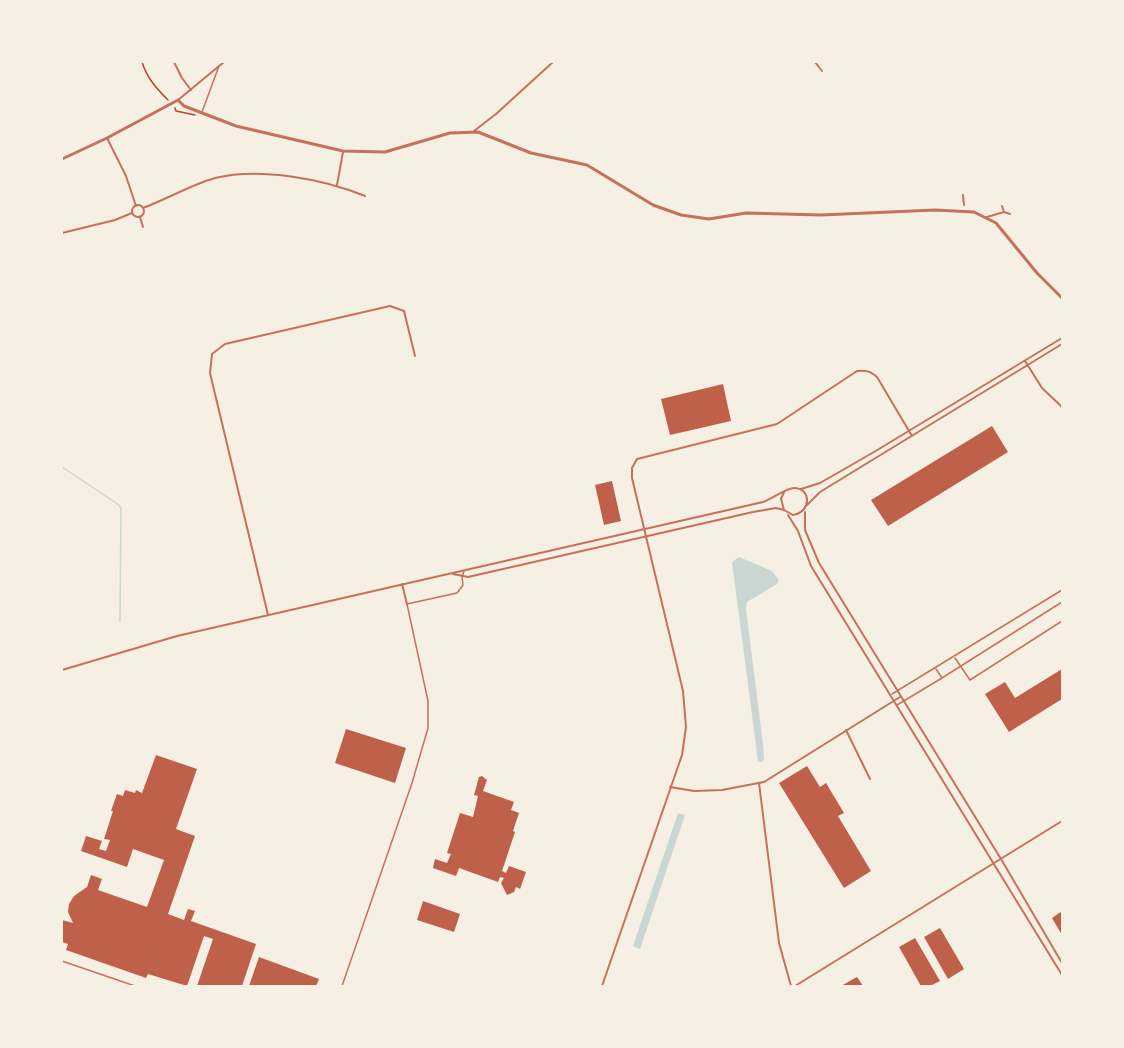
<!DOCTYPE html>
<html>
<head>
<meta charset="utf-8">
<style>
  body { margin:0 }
  #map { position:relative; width:1124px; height:1048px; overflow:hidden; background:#f6efe4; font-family:Barlow,sans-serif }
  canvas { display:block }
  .frame { position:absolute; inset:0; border:63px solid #f6efe4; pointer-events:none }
</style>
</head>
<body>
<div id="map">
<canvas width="1124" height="1048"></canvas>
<div class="frame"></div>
</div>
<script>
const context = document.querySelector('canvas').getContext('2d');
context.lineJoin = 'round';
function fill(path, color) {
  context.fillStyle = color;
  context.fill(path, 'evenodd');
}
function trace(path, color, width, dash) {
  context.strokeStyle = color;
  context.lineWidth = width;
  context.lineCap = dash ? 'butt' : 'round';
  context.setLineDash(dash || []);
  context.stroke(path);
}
const water = new Path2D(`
  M739 557 772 571 779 580 777 584 747 602 746 609 763 744 764 760 761 762 758 761 732 562Z
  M678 813 685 815 640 949 633 946Z`);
const stream = new Path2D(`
  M62 467 119 505 121 509 120 621`);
const building = new Path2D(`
  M723 384 731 421 670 435 661 399Z
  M992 426 1008 452 888 526 871 500Z
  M612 481 621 521 604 525 595 485Z
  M1062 669V699L1009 732 985 694 1005 682 1015 698Z
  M346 729 406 748 395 783 335 763Z
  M156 755 197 769 176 829 195 836 168 914 184 920 188 909 195 911 191 921 256 944 242 986H197L213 939 204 936 187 986 148 974 146 978 66 950 68 944 62 942V920L73 923 68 912 69 904 74 896 87 887 91 875 102 879 98 890 147 907 164 860 133 849 127 867 81 851 86 836 102 841 99 849 106 851 110 840 104 839 113 811H111L117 794 123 796 125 790 135 793 136 790 142 793Z
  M807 766 820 787 826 783 844 813 838 816 871 871 844 888 779 783Z
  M482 776 487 780 483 791 514 802 511 810 519 813 513 831 515 832 502 871 506 873 509 866 526 872 520 889 516 887 514 892 507 895 501 883 504 878 500 877 498 882 459 868 456 876 433 868 435 859 447 863 451 854 447 853 460 813 473 817 478 796 474 795 479 777Z
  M423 901 460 914 454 932 417 920Z
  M1062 911V935L1052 918Z
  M940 928 964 969 948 979 924 937Z
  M915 938 940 981 930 986H921L899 947Z
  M259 957 319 979 316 986H249Z
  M857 977 863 986H841Z`);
const path = new Path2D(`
  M142 62C147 78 156 88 168 100
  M175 108 176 111 195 115`);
const service = new Path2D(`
  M202 112 219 66
  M955 658 970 680 1062 621
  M942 678 1062 602
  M892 694 1062 590
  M897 705 942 678 936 669
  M62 961 135 986
  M342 986 412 783 428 728V701L407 604 457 593 463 585 462 577 464 571`);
const minor = new Path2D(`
  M174 62 182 78 191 90
  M815 62 822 71
  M178 100 224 62
  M474 131 496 114 553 62
  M107 138 126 176 136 206
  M337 185 343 152
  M963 195 964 205
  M132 211a6 6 0 1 1 12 0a6 6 0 1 1-12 0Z
  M1002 206 1004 212
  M143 208C167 199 191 185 215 178 260 167 323 179 365 196
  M140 217 143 227
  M987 217 1004 212 1010 214
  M62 233 115 220 132 213
  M1025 361 1042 388 1062 407
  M801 489 820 483 874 452 1062 338
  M807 505 820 492 1062 344
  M805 512V530L819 563 1001 859 1062 963
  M788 515 798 531 811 566 1062 975
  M453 574 468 577 753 512 776 508 784 510
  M402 584 407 604
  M268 615 210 373 212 354 225 344 390 306 404 311 415 356
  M62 670 177 636 763 502C771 499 787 488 794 488 811 488 812 512 793 515L784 510 781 499 784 492
  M846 730 870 779
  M759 783 779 943 791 986
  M670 787 694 791 722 790 764 782 900 697
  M602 986 682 755 686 727 683 691 632 478V468L637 459 777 424 857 371C866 370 870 371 877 377L912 436
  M795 986 1062 821`);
const tertiary = new Path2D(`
  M62 159 107 138 178 100 184 106 236 126 343 151 385 152 450 133 478 132 531 153 587 165 653 205 681 215 709 219 746 213 821 215 935 210 974 212 996 223 1037 273 1062 298`);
fill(water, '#c9d6d2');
trace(stream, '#c9d6d2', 1.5);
fill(building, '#bf614a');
trace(path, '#b5482f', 1.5);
trace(service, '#c5725c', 1.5);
trace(minor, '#c5725c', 2);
trace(tertiary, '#c5725c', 3);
</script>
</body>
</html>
